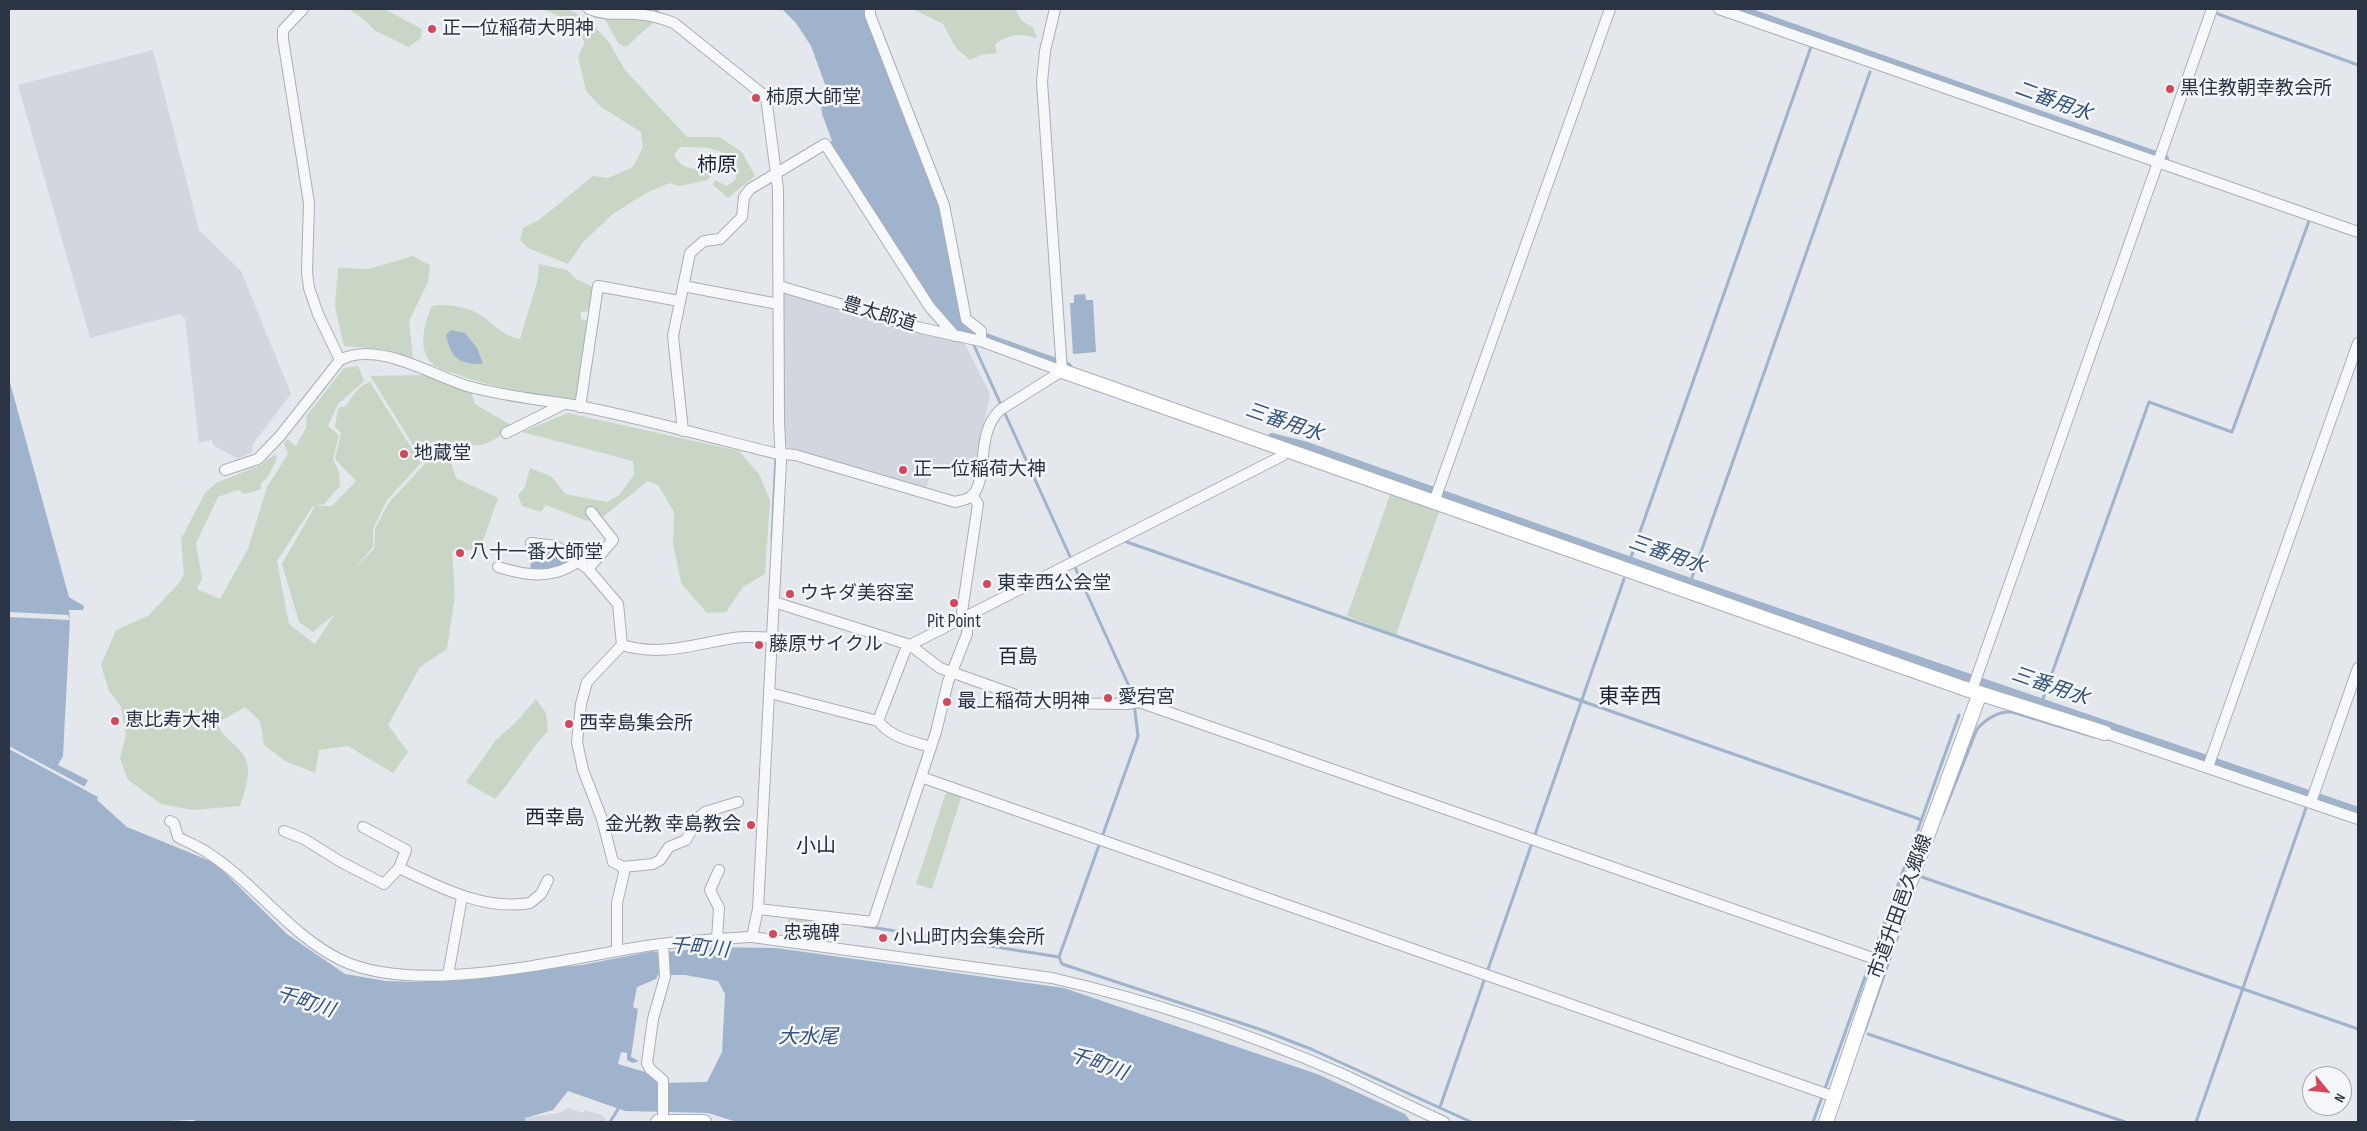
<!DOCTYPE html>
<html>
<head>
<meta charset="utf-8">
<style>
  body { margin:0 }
  #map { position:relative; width:2367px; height:1131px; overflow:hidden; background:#e4e7ec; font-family:"Sofia Sans Condensed",sans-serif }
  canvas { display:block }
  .frame { position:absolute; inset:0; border:10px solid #2b3445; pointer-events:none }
  .north { position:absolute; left:2302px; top:1066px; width:50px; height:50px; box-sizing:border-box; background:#f4f6f9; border:1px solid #a4a8b1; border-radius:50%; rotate:118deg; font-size:14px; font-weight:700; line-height:20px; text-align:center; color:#2b3445 }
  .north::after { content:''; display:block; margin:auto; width:18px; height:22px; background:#d1495b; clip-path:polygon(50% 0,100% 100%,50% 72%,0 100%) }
</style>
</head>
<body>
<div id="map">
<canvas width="2367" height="1131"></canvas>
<div class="frame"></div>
<div class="north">N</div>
</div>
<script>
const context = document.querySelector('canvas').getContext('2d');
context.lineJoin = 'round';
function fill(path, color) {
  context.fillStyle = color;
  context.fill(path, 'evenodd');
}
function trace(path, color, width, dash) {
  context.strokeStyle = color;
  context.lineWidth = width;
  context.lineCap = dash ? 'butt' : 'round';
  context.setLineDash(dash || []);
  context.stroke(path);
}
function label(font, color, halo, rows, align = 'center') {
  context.font = font + ' "Sofia Sans Condensed","Noto Sans JP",sans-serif';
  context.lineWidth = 5;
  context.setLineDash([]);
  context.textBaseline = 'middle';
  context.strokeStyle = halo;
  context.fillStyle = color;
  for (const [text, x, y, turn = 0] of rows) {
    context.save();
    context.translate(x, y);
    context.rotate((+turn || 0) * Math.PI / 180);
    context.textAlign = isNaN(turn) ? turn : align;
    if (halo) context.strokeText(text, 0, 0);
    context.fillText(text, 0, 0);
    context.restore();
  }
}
const built = new Path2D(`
  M153 50 199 230 241 271 291 394 252 445 253 451 238 459 213 445 212 440 199 443 185 318 180 314 90 338 18 85Z
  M786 291 963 340 990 394 973 476 934 464 926 489 787 447 782 442 781 298Z
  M568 1108 584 1113 585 1110 604 1116 607 1122H524L525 1118 558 1113Z`);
const green = new Path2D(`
  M349 9H384L422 29 421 38 409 47 374 30 366 21Z
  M543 9H568L581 16 597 29 609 42 625 70 687 137H719L742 152 755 176 728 198 713 185 715 180 727 186 736 179C733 144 706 148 680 147L674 155C681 168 689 169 703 169L710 176 708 180 679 186 670 183 646 193 613 214 583 242 568 264 528 248 520 240 523 228 539 220 593 176 608 178 633 167 643 147 641 132 601 107 586 91 578 57 585 42 567 20Z
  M913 9H1015L1021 20 1033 28 1037 38C1019 33 1011 34 995 44L997 53 981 55 970 60 956 48 943 24Z
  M606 17 656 20 626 47 619 44 605 20Z
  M413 256 430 265 428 282 409 321 413 358 384 349 344 346 335 307 338 268 368 269Z
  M539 264 567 270 576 279 593 287 589 311 581 312V319L588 321 577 396 573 401C533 393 491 388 453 373 448 371 440 370 435 366 416 353 424 323 432 306 445 303 465 307 477 313 493 322 501 336 520 339L537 282Z
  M358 366 364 381 338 404 328 426 339 435 333 460 339 472 340 486 324 504 316 506H332L356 481 335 459 341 433 335 427 338 408 346 406C353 395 358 386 370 382L421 463 387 500 373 529V547L355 568 374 549 375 528 390 501 425 464 370 376 427 375 471 392 475 404 511 425C486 451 478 444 446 447L456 478 498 498 480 549 452 551 455 595 447 649 420 667 388 725 408 752 393 773 348 746 319 750 315 773 285 761 264 745 260 721 245 707 217 723C224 739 233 741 242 753 254 768 245 790 240 806L192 810 161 804 128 780 120 758 126 736 121 707 109 691 101 665 116 630 148 616 179 583 184 574 181 539 205 493 216 483 261 465 275 454 277 458 268 477 261 483V489L245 494 238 490 218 497 196 543 202 579 197 589 220 599 248 549 267 487 288 454 284 443 287 439 296 446 306 428 307 415 344 368ZM313 506H315L282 564 299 622 313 632 335 614 315 644 289 624 277 561Z
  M568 413 739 451 759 474 770 500 765 574 743 587 726 612 707 613 681 583 673 543 674 512 658 485 648 481 604 516 587 521 546 505 541 512 522 506 518 495 525 487 530 468 552 477 565 494 607 502 619 495 634 475 633 461 522 432Z
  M1391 492 1440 509 1396 635 1347 616Z
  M536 699 546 713 548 731C528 752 515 777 495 799L466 782 496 740 517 721Z
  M947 789 962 795 932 889 916 884Z
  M789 916 819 920 807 934 785 936Z`);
const water = new Path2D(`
  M782 9H867L938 204 963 322 977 332V337L961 335 932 304 829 143 832 141 822 114 821 103 826 87 811 46 796 23Z
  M1085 294 1086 300H1093L1096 352 1073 354 1070 303H1074V295Z
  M451 330 465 333 477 348 483 364C459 364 451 359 446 335Z
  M9 379 69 597 84 606 83 610H69L70 620 63 756 58 765 88 780 83 789 98 797 97 800 127 827 215 863 287 934 345 974 386 981 417 982 582 965 653 951 659 953 711 947 776 948 1064 988 1317 1074 1405 1114 1411 1122H737L708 1113 625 1111 568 1091 553 1110 525 1118V1122H199L193 1120 144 1122H9ZM658 975H685L718 981 725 994 722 1052 707 1082 660 1083 645 1072 618 1064 621 1052 627 1053V1060L633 1063 639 1061 631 1057 638 1009 633 1007 637 987 656 979Z
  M532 549 556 551 572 560 570 563 550 569 530 571Z`);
const pier = new Path2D(`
  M9 612 68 615 70 620 9 617Z
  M9 746 87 788 90 790 89 792 9 749Z`);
const stream = new Path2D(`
  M655 9 660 15
  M2218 14 2358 65
  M972 341 1133 695 1138 736 1136 742 1059 957 1062 964 1259 1029 1311 1049 1471 1122
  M772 540 776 454
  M1124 541 1922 820
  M1629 563 1812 44
  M1690 583 1870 72
  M2041 704 2149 402 2232 432 2309 221
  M1943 814 1977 729C1986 719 1997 711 2012 712L2095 737
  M1919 876 2358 1029
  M864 926 1059 957
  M1865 1030 1904 918
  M1868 1034 2125 1122
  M1440 1107 1624 579
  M610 1122 618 1109
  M1813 1122 1959 715
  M2196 1122 2306 808`);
const canal = new Path2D(`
  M1737 9 2164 159
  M977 335 1067 367
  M1272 438 1304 446 1690 583 2358 812`);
const street = new Path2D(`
  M303 9 283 30V39L309 203 307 272 309 288 318 314 340 360
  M870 9V15L944 205 966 319 981 331V341
  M1055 9 1045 51 1042 82 1062 371
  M1719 9 2358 232
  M683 286 778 304
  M779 286 921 328 981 341 1062 371
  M580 407 598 286 679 301
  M683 431 673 336 690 253 704 241 720 239 742 217 744 197 750 189 825 144 929 306 955 336
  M506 433 564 404
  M225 470 258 459 280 436 340 360C377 340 431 375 467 386 503 396 542 400 579 406 644 419 709 437 774 453L795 455 955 502C961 500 969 500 973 495 989 475 975 434 1000 410L1062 371
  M1434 502 1610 9
  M531 543 556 546 588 569 618 604 622 645
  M498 567C527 576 553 580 579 561
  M588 569 613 540 591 512
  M774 602 910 645 1282 456 1286 450
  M1972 690 2212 9
  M770 693 878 721 905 651 910 645 940 668 1038 703 1127 704 1139 702 1881 961
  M878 721C892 738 911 741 931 747
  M2105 733 2358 819
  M2208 767 2358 343
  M921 777 1835 1097
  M2311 802 2358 668
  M170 821 174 823 178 837C187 842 197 846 205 851 255 882 288 934 341 960 418 997 563 959 646 946 681 941 717 939 752 937L758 909 781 462 779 421 778 189 766 97 674 23C661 18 649 15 636 14 620 13 605 16 589 9
  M284 831 304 839 341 862 384 884 399 868 406 850 363 827
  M623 867 653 864 660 860 669 847 686 840 698 818 705 812 738 802
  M399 868C440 887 483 911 530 903L541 894 548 880
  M758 909 873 922 936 732 948 682 967 634V624L962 612 978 504 972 495
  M752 937 1052 978C1148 1000 1250 1034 1340 1073 1375 1089 1409 1106 1444 1122
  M792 938 814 934 825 918
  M717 939 719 908 710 890 719 870
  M663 944 665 977 653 1019 647 1063 650 1069 663 1080V1121
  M617 951V903L624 873 623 867 613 862 602 819 583 770 577 742 581 704 587 682 622 645C661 657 695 644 734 638 746 636 760 637 773 638
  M448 975 462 897`);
const secondary = new Path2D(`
  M1062 371 1963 688 2105 733
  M658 1122H704
  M1826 1122 1881 961 1980 693`);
const markers = [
  [432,29,5,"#d1495b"],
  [2170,89,5,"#d1495b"],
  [756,98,5,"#d1495b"],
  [404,454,5,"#d1495b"],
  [903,470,5,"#d1495b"],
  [460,553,5,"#d1495b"],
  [987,584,5,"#d1495b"],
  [790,594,5,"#d1495b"],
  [954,603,5,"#d1495b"],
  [759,645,5,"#d1495b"],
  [1108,698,5,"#d1495b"],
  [947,702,5,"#d1495b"],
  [115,721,5,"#d1495b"],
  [569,724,5,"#d1495b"],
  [751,825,5,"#d1495b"],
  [773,934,5,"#d1495b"],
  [883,938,5,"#d1495b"]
];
const poiNames = [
  ["正一位稲荷大明神",442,29],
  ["黒住教朝幸教会所",2180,89],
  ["柿原大師堂",766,98],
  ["地蔵堂",414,454],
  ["正一位稲荷大神",913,470],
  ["八十一番大師堂",470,553],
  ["東幸西公会堂",997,584],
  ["ウキダ美容室",800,594],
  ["Pit Point",954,622,"center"],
  ["藤原サイクル",769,645],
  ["愛宕宮",1118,698],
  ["最上稲荷大明神",957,702],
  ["恵比寿大神",125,721],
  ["西幸島集会所",579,724],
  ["金光教 幸島教会",741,825,"right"],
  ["忠魂碑",783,934],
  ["小山町内会集会所",893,938]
];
const streetNames = [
  ["豊太郎道",879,315,17],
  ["市道升田邑久郷線",1901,907,-70]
];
const waterNames = [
  ["二番用水",2053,102,20],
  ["三番用水",1284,423,19],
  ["三番用水",1667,555,19],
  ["三番用水",2050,687,19],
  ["千町川",699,949,5],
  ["千町川",305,1003,18],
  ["大水尾",808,1038],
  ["千町川",1098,1065,20]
];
const neighbourhoodNames = [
  ["柿原",717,166],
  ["百島",1018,658],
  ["西幸島",555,819],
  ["小山",816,847]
];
const quarterNames = [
  ["東幸西",1630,698]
];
fill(built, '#d2d6de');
fill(green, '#c9d6c5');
fill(water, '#9fb4cc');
fill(pier, '#e4e7ec');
trace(stream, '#9fb4cc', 3);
trace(canal, '#9fb4cc', 10);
trace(street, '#a9aeb7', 12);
trace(secondary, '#a9aeb7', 16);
trace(street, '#f7f8fa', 10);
trace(secondary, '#fff', 14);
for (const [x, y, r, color] of markers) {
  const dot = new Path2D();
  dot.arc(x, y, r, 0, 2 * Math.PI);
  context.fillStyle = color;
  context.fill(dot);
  trace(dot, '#f4f6f9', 2);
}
label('19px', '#2b3445', '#f4f6f9', poiNames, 'left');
label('19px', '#2b3445', '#f4f6f9', streetNames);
label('italic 20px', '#34527a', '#f4f6f9', waterNames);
label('20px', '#1d2536', '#f4f6f9', neighbourhoodNames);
label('21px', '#1d2536', '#f4f6f9', quarterNames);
</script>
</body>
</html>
